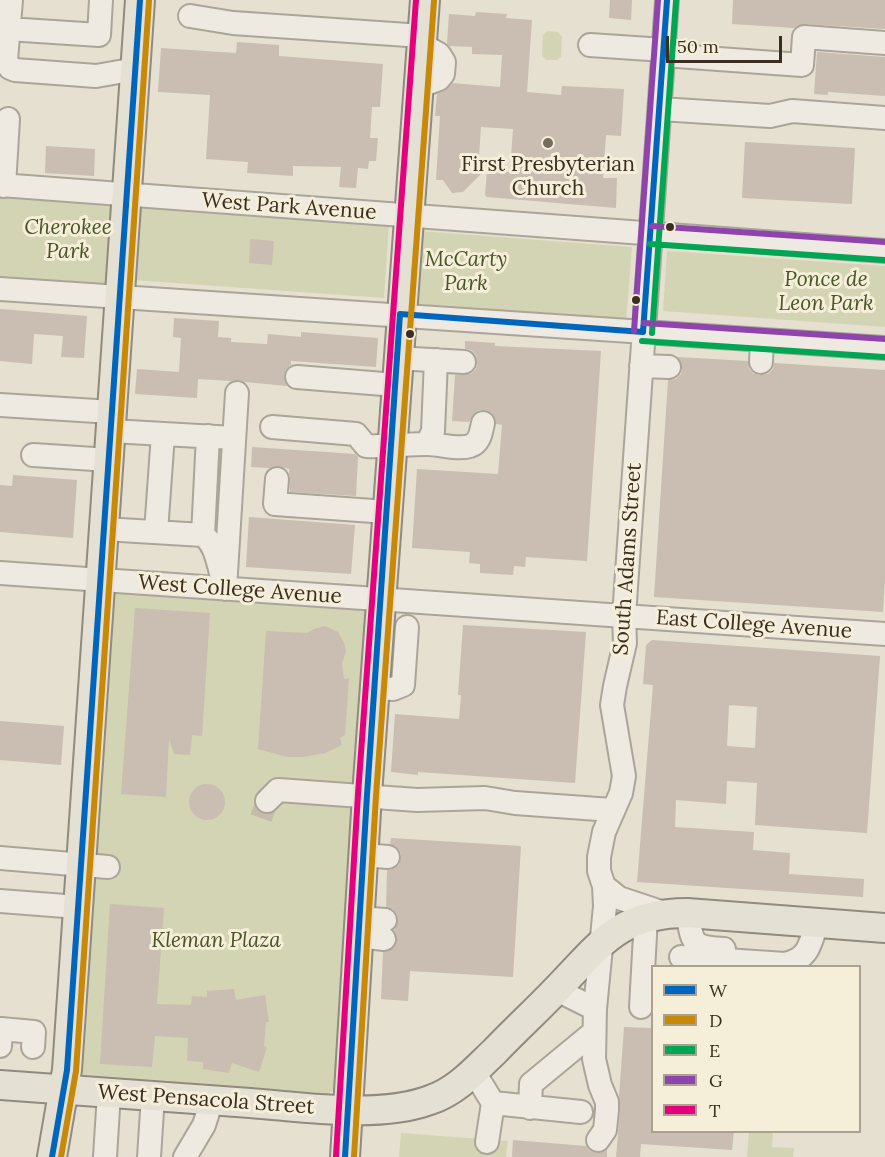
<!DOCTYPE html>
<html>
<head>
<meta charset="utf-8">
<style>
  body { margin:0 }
  #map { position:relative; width:885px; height:1157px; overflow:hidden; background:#e5e0d0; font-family:Lora,serif }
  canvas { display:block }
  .legend { position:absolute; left:651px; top:965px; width:210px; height:168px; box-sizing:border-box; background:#f5eed8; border:2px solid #aaa18f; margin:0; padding:8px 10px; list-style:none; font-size:18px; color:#3a2e21 }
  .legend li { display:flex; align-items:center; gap:12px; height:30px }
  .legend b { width:30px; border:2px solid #aaa18f }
  .scale { position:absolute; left:666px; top:36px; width:116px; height:27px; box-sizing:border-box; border:3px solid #3a2e21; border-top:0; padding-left:8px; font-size:18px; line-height:21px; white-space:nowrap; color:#3a2e21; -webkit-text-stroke:4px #f5eed8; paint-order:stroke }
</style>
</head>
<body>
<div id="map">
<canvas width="885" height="1157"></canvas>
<ul class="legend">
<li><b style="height:8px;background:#0065bd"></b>W</li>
<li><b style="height:8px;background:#c88808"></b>D</li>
<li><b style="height:8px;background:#00a651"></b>E</li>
<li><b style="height:8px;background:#8e44ad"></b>G</li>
<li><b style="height:8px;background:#e5007d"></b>T</li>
</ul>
<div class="scale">50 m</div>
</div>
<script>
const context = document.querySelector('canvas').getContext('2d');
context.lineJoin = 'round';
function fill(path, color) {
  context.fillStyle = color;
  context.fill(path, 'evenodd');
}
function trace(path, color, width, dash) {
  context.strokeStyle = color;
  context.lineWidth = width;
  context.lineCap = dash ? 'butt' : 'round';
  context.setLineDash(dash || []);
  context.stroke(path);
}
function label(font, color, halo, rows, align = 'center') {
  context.font = font + ' Lora,serif';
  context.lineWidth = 6;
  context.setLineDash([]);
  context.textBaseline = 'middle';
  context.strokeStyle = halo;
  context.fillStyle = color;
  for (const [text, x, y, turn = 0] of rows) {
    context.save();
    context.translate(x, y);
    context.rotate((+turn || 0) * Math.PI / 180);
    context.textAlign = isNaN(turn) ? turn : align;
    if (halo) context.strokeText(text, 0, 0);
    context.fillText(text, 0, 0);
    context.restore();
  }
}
const green = new Path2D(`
  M548 31 558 32 562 37 561 57 557 60H546L542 56 543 35Z
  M0 192 117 200 111 287 0 279Z
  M138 204 389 222 384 298 133 280Z
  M419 231 632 247 626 322 413 305Z
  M667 251 885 266V327L663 311Z
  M113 589 362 604 368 613 335 1088 328 1095 320 1098 89 1081 79 1076Z
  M749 1132H773L772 1147 794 1148 793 1157H747Z
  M401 1133 508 1141 506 1157H399Z`);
const building = new Path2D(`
  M610 0H632L631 20 609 18Z
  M733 0H885V29L805 24 794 28 732 24Z
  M476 12 507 14 506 18 532 20 527 92 561 95 562 86 624 89 621 136 606 135 603 178H617L616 208 487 197 485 195 487 171 510 172 513 129 481 127 478 170H485L463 192 452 193 443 180H436L440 116H435L437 94 444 91 453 83 500 87 502 55 472 54V47L449 46 447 43 449 14 475 16Z
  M237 42 279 45V56L383 64 380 107H372L370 138H378L376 161H369L368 169 358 168 356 188 339 187 341 167 293 166V176L247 173 248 162 206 159 210 95 158 92 161 48 236 53Z
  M817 52 885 57V96L828 92V95L814 94Z
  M745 142 855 148 852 204 742 198Z
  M46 146 95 149 94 176 45 173Z
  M250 239 274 241 272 265 249 263Z
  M0 309 87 316 84 358 61 357 63 336 34 334 32 364 0 361Z
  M174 318 219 321 218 337 231 338V342L267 344 268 334 301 337V332L378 338 376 367 291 361V365L286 369 284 375 287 386 245 382 238 380 230 381 198 379 197 398 135 394 137 369 179 372 181 338 173 337Z
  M465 341 495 343V346L601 351 587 561 526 557 525 567 514 566 513 575 480 573V564L469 563 470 552 412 548 417 469 498 474 502 425 496 424 492 413 486 410H479L473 414 469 422 452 421 455 375 471 374 476 369 477 363 476 355 471 350 465 349Z
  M677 357 748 361 749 369 753 373 760 375 768 374 773 369 774 363 885 370V581L883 612 654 597 668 380 676 379 681 374 682 367Z
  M252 447 355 454 358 457 356 496 290 492 289 469 277 466 270 468 251 467Z
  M13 475 77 480 73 538 0 532V485L12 486Z
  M249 517 355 525 351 574 246 567Z
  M135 608 210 613 202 736 192 735 190 755 174 754 169 739 166 797 121 794Z
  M463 625 586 632 575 783 418 772V775L391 772 395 714 459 719 461 695H458Z
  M325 626 338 632 345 645 346 652 342 663 344 679 349 678 345 735 340 738 342 745 325 753 303 757H287L258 749 266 631 307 633 314 629Z
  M652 640 880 656 867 833 755 825 757 783 727 781 726 804 676 800 675 827 754 832 753 850 790 853 789 874 864 879 863 897 637 882 653 685 643 684 646 645ZM729 705 757 707 755 748 727 746Z
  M0 721 64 726 61 765 0 760Z
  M189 802a18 18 0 1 1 36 0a18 18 0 1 1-36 0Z
  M391 838 521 846 513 977 410 971 408 1001 381 999 383 952 394 947 397 940 394 930 398 922 397 915 393 909 386 907 387 870 393 869 399 865 401 857 400 851 395 846 390 844Z
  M110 904 164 908 157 1004 191 1005 192 996 207 997V991L234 989 236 1000 265 995 269 1022H266L264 1046 267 1047 259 1072 232 1063 229 1073 203 1069V1062L187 1061 188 1038 155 1036 152 1067 100 1064Z
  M624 1027 652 1028V1131H734L732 1150 641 1144 640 1157H616L620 1111 619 1097Z
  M513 1140 586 1146 590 1151 596 1153 603 1152 607 1149V1157H512Z`);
const minorTunnel = new Path2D(`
  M261 818 267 801`);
const minor = new Path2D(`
  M11 0 6 60 10 68 15 70 96 76 136 69
  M190 16 233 23 422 36
  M8 29 99 35 101 0
  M590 45 664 50
  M663 55 802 65 804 37 885 43
  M418 87 439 79 443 74 444 62 439 54 421 44
  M660 109 770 116 792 111 885 118
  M0 185 885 251
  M4 186 8 119
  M0 289 885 348
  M397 358 464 362
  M761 362 762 340
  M641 366 669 367
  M297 377 396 385
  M0 405 112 412
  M272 427 356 434 366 446C387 447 407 444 427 444 440 444 458 450 470 446 480 443 481 432 483 423
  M111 431 234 438
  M427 444 433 431 436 360
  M33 455 109 460
  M277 479 275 504 387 512
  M104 529 203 535C215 544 217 559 221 573
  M156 532 163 434
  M203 535 208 436
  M0 573 885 634
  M225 589 237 393
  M374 688 393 689 403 685 407 627
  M267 801 278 790 417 800 485 798 515 803 612 810
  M363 855 388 857
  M0 858 108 867
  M604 886 619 898 664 913
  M0 901 78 907
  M687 913C693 944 691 947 724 949
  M359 918 385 920
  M358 936 384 939
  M681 957 785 964C809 959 810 944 817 923
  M557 990 595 1009
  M641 1007 646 917
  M0 1046 1 1029 34 1032 33 1047
  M474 1072 493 1103 487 1142
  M493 1103 581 1112
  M530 1108 531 1084 594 1032
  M598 1140 605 1130 607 1110V1102L600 1085 594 1059 595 1009 605 906 604 886 599 871V857L604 832 621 793 624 776 612 705 615 686 625 643 624 616 667 0
  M105 1157 109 1093
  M149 1157 153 1096
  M185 1157 204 1125 212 1100`);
const major = new Path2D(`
  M0 1085C83 1091 166 1097 250 1103 304 1107 379 1119 430 1100 457 1091 475 1070 495 1051 515 1030 536 1011 556 990 600 945 618 913 687 913L885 928
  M52 1157 67 1070 140 0
  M345 1157 367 795 425 0`);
const bus1 = new Path2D(`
  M52 1157 67 1070 140 0
  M345 1157 367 795 400 314 643 332 667 0`);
const bus2 = new Path2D(`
  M61 1157 76 1071 149 1
  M354 1157 376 796 434 1`);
const bus3 = new Path2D(`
  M650 244 884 260
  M652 333 676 1
  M642 341 884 357`);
const bus4 = new Path2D(`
  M652 226 885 242
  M644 323 885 339
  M634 331 658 0`);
const bus5 = new Path2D(`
  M336 1156 358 794 416 0`);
const markers = [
  [548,143,6,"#766c5e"],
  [670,227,5,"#3a2e21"],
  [636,300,5,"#3a2e21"],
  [410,334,5,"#3a2e21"]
];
const poiNames = [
  ["First Presbyterian",548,165],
  ["Church",548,189]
];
const streetNames = [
  ["West Park Avenue",289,207,4],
  ["South Adams Street",628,559,-86],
  ["West College Avenue",240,590,4],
  ["East College Avenue",754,625,4],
  ["West Pensacola Street",206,1100,4]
];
const parkNames = [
  ["Cherokee",68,228],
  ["Park",68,252],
  ["McCarty",466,260],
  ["Park",466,284],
  ["Ponce de",826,280],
  ["Leon Park",826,304],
  ["Kleman Plaza",216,941]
];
fill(green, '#d3d4b3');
fill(building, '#c9beb1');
trace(minorTunnel, '#c3bcad', 22, [22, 11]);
trace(minor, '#aba599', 26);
trace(major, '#908a7f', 32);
trace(minor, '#eeeae1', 22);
trace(major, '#e4e0d3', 28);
trace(bus1, '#0065bd', 6);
trace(bus2, '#c88808', 6);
trace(bus3, '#00a651', 6);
trace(bus4, '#8e44ad', 6);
trace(bus5, '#e5007d', 6);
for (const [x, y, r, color] of markers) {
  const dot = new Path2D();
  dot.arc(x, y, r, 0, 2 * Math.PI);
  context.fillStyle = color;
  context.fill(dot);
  trace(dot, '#f5eed8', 2);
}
label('21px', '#3a2e21', '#f5eed8', poiNames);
label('21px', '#3a2e21', '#f5eed8', streetNames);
label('italic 21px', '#485528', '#f5eed8', parkNames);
</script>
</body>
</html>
